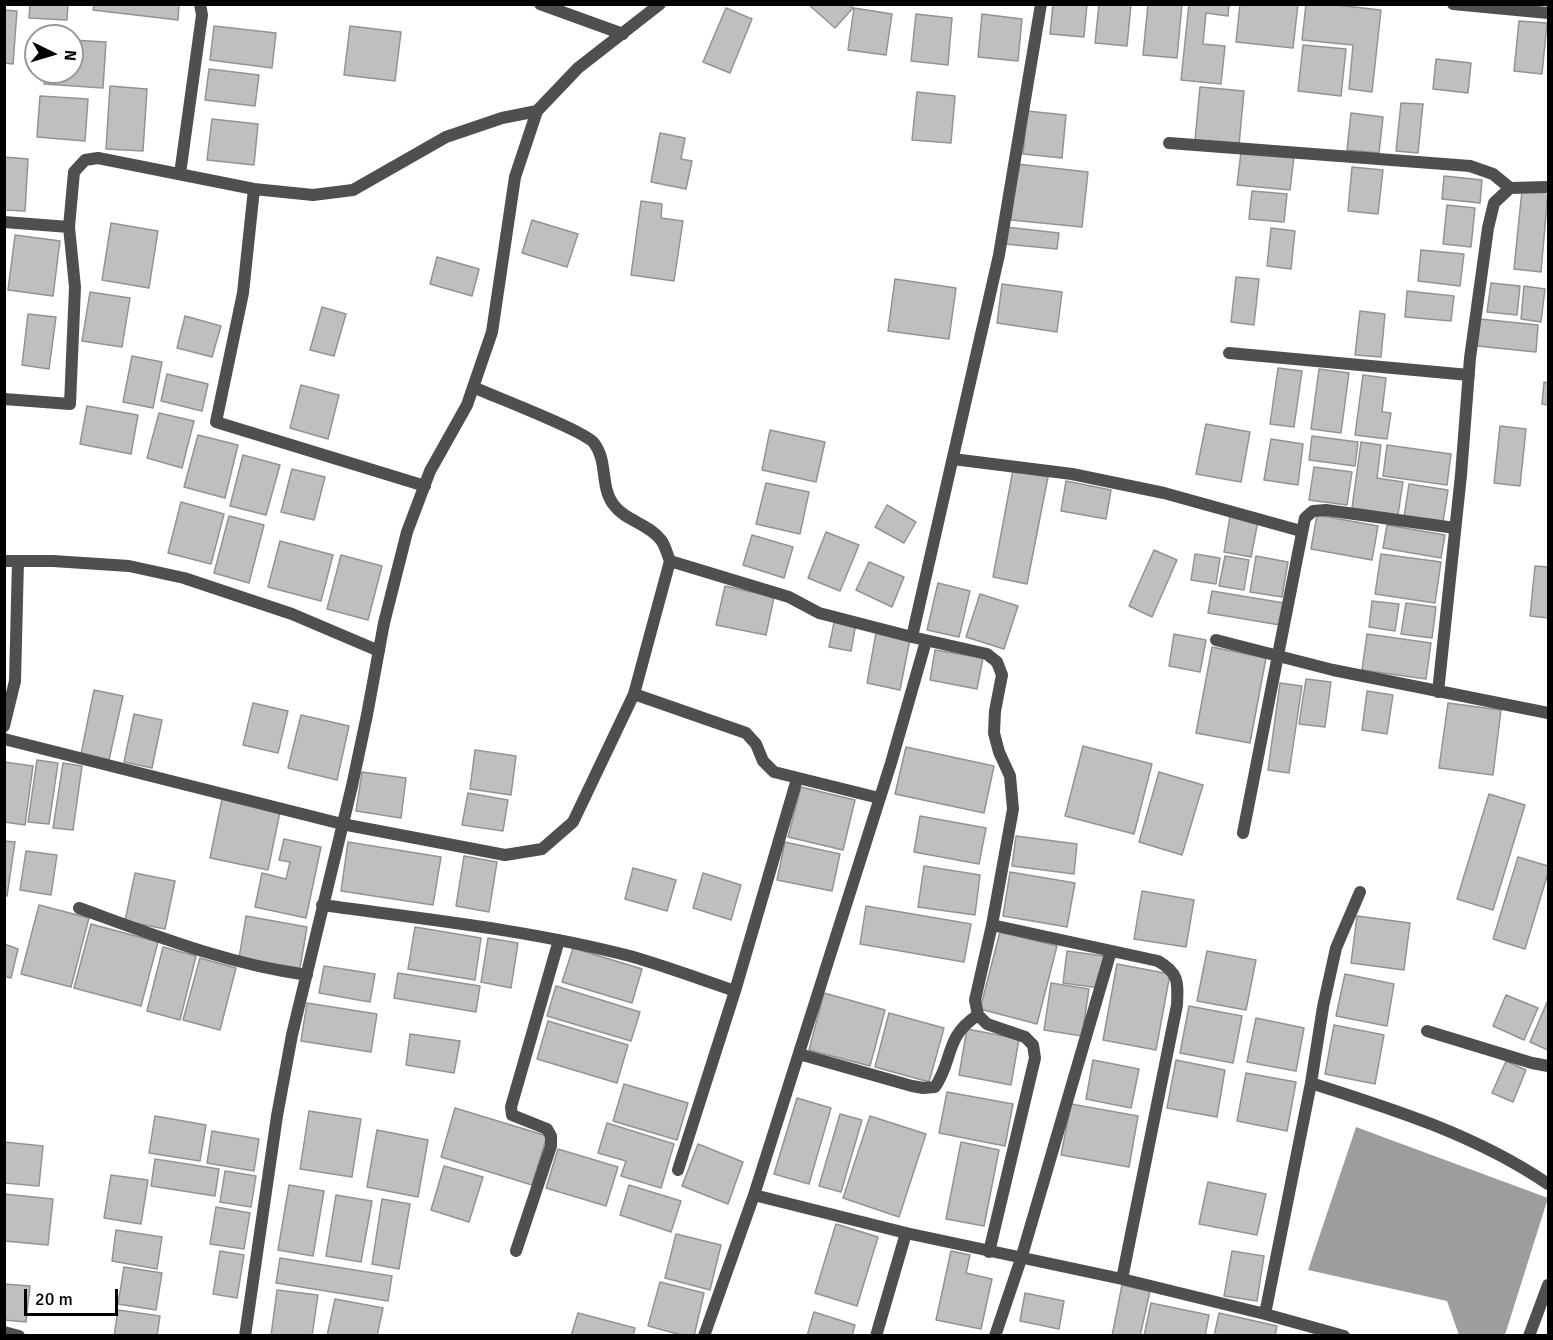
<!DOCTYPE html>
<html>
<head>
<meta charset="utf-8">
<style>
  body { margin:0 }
  #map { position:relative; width:1553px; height:1340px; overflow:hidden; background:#fff; font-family:Signika,sans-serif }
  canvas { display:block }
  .frame { position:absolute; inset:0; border:6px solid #000; pointer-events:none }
  .north { position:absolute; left:24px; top:24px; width:60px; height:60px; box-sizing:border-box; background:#fff; border:2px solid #999; border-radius:50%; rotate:95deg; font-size:16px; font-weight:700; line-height:24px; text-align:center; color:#000 }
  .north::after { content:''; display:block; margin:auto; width:21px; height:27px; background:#000; clip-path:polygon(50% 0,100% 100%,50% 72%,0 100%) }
  .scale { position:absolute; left:24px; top:1289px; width:94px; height:27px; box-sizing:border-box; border:3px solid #000; border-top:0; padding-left:8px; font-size:18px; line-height:21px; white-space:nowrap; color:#000; -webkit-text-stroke:4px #fff; paint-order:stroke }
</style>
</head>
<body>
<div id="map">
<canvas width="1553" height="1340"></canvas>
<div class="frame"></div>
<div class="north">N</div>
<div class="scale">20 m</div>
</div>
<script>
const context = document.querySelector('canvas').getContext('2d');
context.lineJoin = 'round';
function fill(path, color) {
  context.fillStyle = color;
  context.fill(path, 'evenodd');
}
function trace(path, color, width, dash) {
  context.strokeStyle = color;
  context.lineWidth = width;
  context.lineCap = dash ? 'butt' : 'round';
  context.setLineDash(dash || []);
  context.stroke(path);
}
const water = new Path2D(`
  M1356 1127 1548 1198 1505 1335H1459L1447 1301 1308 1270Z`);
const building = new Path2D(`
  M30 4H68L67 20 29 18Z
  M94 4H179L178 20 93 10Z
  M808 4H849L853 8 835 28Z
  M1053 4H1087L1084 37 1050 34Z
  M1099 4H1131L1127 46 1095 43Z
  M1148 4H1182L1177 58 1143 55Z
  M1189 4H1229L1228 16 1206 13 1203 44 1225 46 1221 84 1181 80Z
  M1240 4H1298L1293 48 1236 42Z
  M1306 4H1327L1381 10 1372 92 1349 89 1353 45 1302 40Z
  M726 8 752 19 730 73 703 62Z
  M854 8 892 14 886 55 848 50Z
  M4 10 17 11 13 64 4 63Z
  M916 14 952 18 948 65 911 61Z
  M982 14 1022 19 1018 61 978 57Z
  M1519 21 1547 23 1542 74 1514 71Z
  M214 26 276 33 272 68 210 60Z
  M350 26 401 32 395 81 344 75Z
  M72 40 106 42 103 88 44 84 45 72H72Z
  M1303 45 1346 49 1341 96 1298 91Z
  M1436 59 1471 63 1468 93 1433 89Z
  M209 69 259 75 255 106 205 100Z
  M110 86 147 89 143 151 106 149Z
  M1200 87 1244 91 1239 145 1195 140Z
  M917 92 955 96 951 143 912 140Z
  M40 96 88 99 85 141 37 137Z
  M1401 103 1423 104 1418 153 1396 151Z
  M1027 111 1066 115 1062 158 1023 154Z
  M1351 113 1383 117 1379 153 1347 150Z
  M212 119 258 124 254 165 207 160Z
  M660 133 685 138 681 159 692 161 686 189 651 182Z
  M1241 152 1294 157 1290 190 1237 185Z
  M4 157 28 159 25 211 4 210Z
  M1017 164 1088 172 1082 227 1011 220Z
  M1352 167 1383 170 1378 214 1348 211Z
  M1444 176 1482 180 1480 203 1442 199Z
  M1522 190 1548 192 1541 272 1514 269Z
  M1252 191 1287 194 1284 222 1249 219Z
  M641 201 662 204 661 218 683 221 674 281 631 275Z
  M1447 205 1475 208 1471 247 1443 244Z
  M532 220 578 234 567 267 522 253Z
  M111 223 158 231 149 288 102 280Z
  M1006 227 1059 233 1057 249 1005 244Z
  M1271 228 1295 231 1291 269 1267 266Z
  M15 235 60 241 53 296 8 290Z
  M1421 250 1464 254 1460 286 1418 281Z
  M437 257 479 269 472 296 430 284Z
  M1236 277 1259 279 1254 325 1231 322Z
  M895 279 956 288 949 339 888 331Z
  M1491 283 1520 286 1517 315 1487 312Z
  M1002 284 1062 292 1057 332 997 323Z
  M1524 286 1545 289 1541 322 1521 319Z
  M1407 291 1454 296 1451 321 1405 317Z
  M90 292 130 298 122 347 82 341Z
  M322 307 346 314 334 356 310 350Z
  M1360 311 1385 314 1381 357 1355 355Z
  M28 314 56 317 49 369 22 365Z
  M185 316 221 326 212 357 177 348Z
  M1480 319 1538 325 1536 352 1477 346Z
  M132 356 162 362 153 408 123 402Z
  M1278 368 1302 371 1294 427 1270 424Z
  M1319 369 1349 373 1341 433 1311 429Z
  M167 374 208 384 202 411 161 401Z
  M1363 375 1386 378 1382 412 1391 413 1387 439 1355 435Z
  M1544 382 1548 383V405L1542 404Z
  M301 385 339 395 328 439 290 428Z
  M87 406 138 415 131 454 80 444Z
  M159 413 194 421 182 468 147 458Z
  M1206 424 1250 432 1241 482 1196 474Z
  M1500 426 1526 429 1520 486 1494 483Z
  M770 430 825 442 816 482 762 470Z
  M198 435 238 445 225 498 184 487Z
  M1312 436 1358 442 1355 466 1309 460Z
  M1271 439 1303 444 1298 485 1264 480Z
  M1361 442 1381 445 1377 478 1403 482 1398 515 1352 508Z
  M1387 445 1451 454 1447 485 1383 476Z
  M243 455 280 465 266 515 230 506Z
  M1314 467 1352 472 1347 505 1309 500Z
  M292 469 325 477 314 520 281 512Z
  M1013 470 1048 477 1027 584 993 577Z
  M1066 481 1111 490 1106 519 1061 511Z
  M766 483 809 492 800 534 756 524Z
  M1409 484 1448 490 1443 522 1404 517Z
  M181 502 224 514 211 564 168 553Z
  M887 505 916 522 904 543 875 527Z
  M1317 515 1378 526 1372 560 1311 549Z
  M229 516 264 525 249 583 214 573Z
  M1230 516 1258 521 1251 557 1224 552Z
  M1387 525 1445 535 1441 558 1383 548Z
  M826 532 859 545 840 591 808 578Z
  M752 535 793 547 784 578 743 565Z
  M280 541 333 555 321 601 268 587Z
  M1154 550 1177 560 1152 617 1129 606Z
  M1195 554 1220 558 1216 584 1191 580Z
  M1381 554 1441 562 1435 603 1375 594Z
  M341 555 382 566 368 620 327 609Z
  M1225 556 1249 560 1244 590 1219 586Z
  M1256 556 1288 562 1282 597 1250 592Z
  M869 562 904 577 892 607 856 590Z
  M1535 566 1548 567V618L1530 616Z
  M938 583 970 591 959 637 927 630Z
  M725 586 774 597 766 635 716 625Z
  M1212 591 1284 603 1280 625 1208 613Z
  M980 594 1018 606 1004 649 966 637Z
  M1372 601 1399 604 1395 631 1369 627Z
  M1406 603 1436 607 1432 638 1401 634Z
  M835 618 856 623 851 651 829 647Z
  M876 633 910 639 900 690 867 683Z
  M1174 634 1206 640 1200 672 1169 666Z
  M1367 634 1431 643 1426 679 1362 670Z
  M1212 647 1266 658 1250 743 1196 733Z
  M935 650 983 658 977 689 930 680Z
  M1306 679 1331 682 1325 727 1299 724Z
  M1280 683 1302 686 1289 773 1268 770Z
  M94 690 123 696 109 760 81 754Z
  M1367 691 1393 695 1387 734 1362 730Z
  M253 703 288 711 278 753 243 745Z
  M1448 703 1501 710 1493 775 1439 768Z
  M134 714 162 720 152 768 124 762Z
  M301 715 349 726 337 780 288 768Z
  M1083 746 1152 764 1134 834 1065 816Z
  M906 747 994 766 984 813 895 794Z
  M475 750 516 756 511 795 470 789Z
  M37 760 58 763 49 824 28 822Z
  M4 762 33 766 25 825 4 822Z
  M63 763 82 766 73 830 53 828Z
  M362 772 406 778 401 818 356 811Z
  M1159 772 1203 785 1182 855 1139 842Z
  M801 787 855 800 843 850 788 837Z
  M468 793 508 800 503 831 462 825Z
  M1489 794 1525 805 1493 910 1457 899Z
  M222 799 280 812 268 870 210 858Z
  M920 816 986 828 979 864 914 852Z
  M1016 836 1077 844 1074 874 1012 866Z
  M284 839 321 847 306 918 255 907 262 873 286 879 290 862 279 860Z
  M4 841 15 842 7 896H4Z
  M348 842 441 857 433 905 341 891Z
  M785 842 840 854 832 891 777 880Z
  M26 851 57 855 51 895 20 890Z
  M464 856 497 862 489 912 456 906Z
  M1518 857 1548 866V873L1525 949 1493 939Z
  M924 866 980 875 975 915 918 907Z
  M633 868 676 880 667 911 625 899Z
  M1010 872 1075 883 1067 927 1003 916Z
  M135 873 175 881 165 929 125 921Z
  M703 873 741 885 731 920 693 908Z
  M1142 891 1194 900 1186 947 1134 939Z
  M39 905 89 918 71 987 21 974Z
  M866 906 971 924 964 962 860 944Z
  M246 916 307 927 300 968 239 958Z
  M1357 916 1410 923 1404 970 1351 963Z
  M91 924 158 942 141 1006 74 988Z
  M415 927 481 938 475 980 408 969Z
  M1000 932 1057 946 1037 1024 980 1009Z
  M488 938 518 943 511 988 481 982Z
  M4 944 18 949 11 978 4 976Z
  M163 947 196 956 180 1020 147 1011Z
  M573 948 642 969 632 1003 562 982Z
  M1067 951 1104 956 1100 988 1063 983Z
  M1207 951 1256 960 1246 1010 1197 1001Z
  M200 958 236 968 220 1030 183 1020Z
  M1117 964 1170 974 1156 1050 1103 1040Z
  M324 966 375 974 370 1002 319 993Z
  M398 973 480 986 476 1012 394 998Z
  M1345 974 1394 984 1387 1026 1336 1016Z
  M1051 983 1089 989 1082 1036 1044 1030Z
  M556 986 640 1012 631 1041 547 1016Z
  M824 993 885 1010 870 1066 809 1050Z
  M1506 995 1538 1008 1524 1040 1493 1026Z
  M1548 1000V1050L1530 1042Z
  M307 1003 377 1014 371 1052 301 1041Z
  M1189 1006 1242 1016 1233 1063 1180 1053Z
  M889 1013 944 1028 929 1082 875 1067Z
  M1256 1018 1304 1028 1296 1071 1247 1062Z
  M548 1021 628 1045 617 1083 537 1059Z
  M1334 1025 1384 1035 1375 1084 1325 1074Z
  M967 1029 1019 1039 1011 1085 959 1075Z
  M410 1034 460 1041 454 1073 406 1065Z
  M1093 1060 1139 1069 1131 1108 1086 1099Z
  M1176 1060 1225 1070 1217 1117 1167 1108Z
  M1506 1061 1526 1070 1513 1102 1492 1093Z
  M1246 1073 1296 1082 1287 1131 1237 1121Z
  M624 1084 688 1103 677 1140 613 1121Z
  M947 1092 1013 1104 1005 1146 939 1133Z
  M797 1098 831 1108 809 1184 774 1174Z
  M1071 1104 1138 1116 1129 1167 1061 1155Z
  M455 1108 547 1136 532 1185 441 1157Z
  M309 1111 361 1119 352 1177 300 1169Z
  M840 1114 862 1120 841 1192 819 1186Z
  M155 1116 206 1125 200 1161 149 1153Z
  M870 1116 926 1134 899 1217 843 1198Z
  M607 1123 674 1144 661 1188 621 1176 626 1161 598 1153Z
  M377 1130 428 1140 418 1197 367 1187Z
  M212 1131 259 1139 254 1171 207 1163Z
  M4 1142 43 1146 39 1186 4 1183Z
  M961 1142 999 1150 984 1226 946 1219Z
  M698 1144 743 1162 728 1204 682 1186Z
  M558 1149 618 1167 606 1206 546 1188Z
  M155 1159 219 1169 215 1196 151 1186Z
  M444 1166 483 1177 469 1222 431 1210Z
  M225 1171 256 1176 251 1207 220 1202Z
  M111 1175 148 1180 141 1224 104 1218Z
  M1208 1182 1266 1194 1257 1235 1199 1224Z
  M289 1185 324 1191 313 1256 278 1250Z
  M629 1185 681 1201 671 1232 620 1215Z
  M4 1194 53 1199 48 1245 4 1241Z
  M336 1195 372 1201 361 1262 326 1256Z
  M382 1199 410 1204 399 1269 372 1264Z
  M216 1207 250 1213 244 1249 210 1244Z
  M836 1224 878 1237 857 1306 815 1293Z
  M116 1230 162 1237 157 1269 112 1261Z
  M676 1234 721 1245 710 1290 665 1278Z
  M220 1251 244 1255 237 1298 213 1294Z
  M951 1251 970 1255 966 1273 992 1279 981 1329 936 1320Z
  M1232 1251 1264 1256 1257 1301 1224 1296Z
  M280 1258 392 1276 388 1301 276 1283Z
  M124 1267 162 1273 156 1310 118 1304Z
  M660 1282 704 1293 694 1336H685L648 1326Z
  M4 1284 30 1286 26 1322 4 1320Z
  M1122 1285 1150 1291 1140 1336H1112Z
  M277 1290 318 1295 312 1336H271Z
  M1025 1293 1064 1301 1059 1329 1020 1321Z
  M335 1299 383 1308 377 1336H327Z
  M1151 1303 1209 1315 1205 1336H1144Z
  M118 1310 160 1316 157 1336H114Z
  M814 1312 855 1325 852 1336H807Z
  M578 1313 635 1328 633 1336H571Z
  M1219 1313 1277 1326 1275 1336H1214Z`);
const minor = new Path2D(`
  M540 4 623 34
  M1453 4 1548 13
  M1169 143 1470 166 1493 174 1510 188
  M180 174 202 15 200 4
  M254 189 243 293 216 422 425 486
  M4 222 69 227 75 287 70 404 4 399
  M69 227 74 172 85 160 98 158 254 189 313 195 353 190 446 137 502 118 537 111
  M1229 353 1469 375
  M473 387C493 396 585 431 594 443 608 461 600 486 613 504 625 521 648 523 661 540 665 545 667 554 670 561
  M953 459 1072 474 1164 493 1301 531
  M4 561H53L129 566 184 578 292 614 379 651
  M1216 640 1333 670 1548 713
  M1438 692 1461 475 1470 358 1488 228 1494 203 1510 188 1548 187
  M634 694 746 733 756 744 763 761 774 772 879 798
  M4 726 15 681 18 561
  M4 739 342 824 505 855 542 849 573 822 634 694 670 561 789 597 819 613 912 637
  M1243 833 1305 518 1313 511 1326 510 1455 528
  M322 905C425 919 529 930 630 956 665 966 700 979 735 991
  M79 908C154 935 227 964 307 975
  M992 925 1158 961C1179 973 1178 982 1177 1005L1122 1279
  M1427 1031 1532 1063 1548 1066
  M799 1054 912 1086 923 1088 935 1087C954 1059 944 1037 978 1015
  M1311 1083 1323 1007 1336 948 1360 892
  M678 1170 735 991 797 779
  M754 1195 891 763 926 641
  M516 1251 551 1146V1136L547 1129 512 1115 511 1107 559 940
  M989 1252 1035 1058 1033 1045 1025 1037 987 1024 978 1015 975 1000 992 925 1013 809 1010 776 999 752 994 733 995 711 1002 675 997 662 987 654 912 637 999 255 1041 4
  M1265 1314 1344 1336
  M4 1332 19 1336
  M245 1336 277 1116 292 1035 352 786 367 715 384 623 407 532 430 471 467 405 492 332 515 177 537 111 578 68 660 4
  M704 1336 754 1195 906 1233 1122 1279 1265 1314 1311 1083C1393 1109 1476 1135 1548 1184
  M876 1336 906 1233
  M995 1336 1021 1259 1111 951
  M1529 1336 1548 1285`);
fill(water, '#9d9d9d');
fill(building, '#bfbfbf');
trace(building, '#939393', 1.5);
trace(minor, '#4f4f4f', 12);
</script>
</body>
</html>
